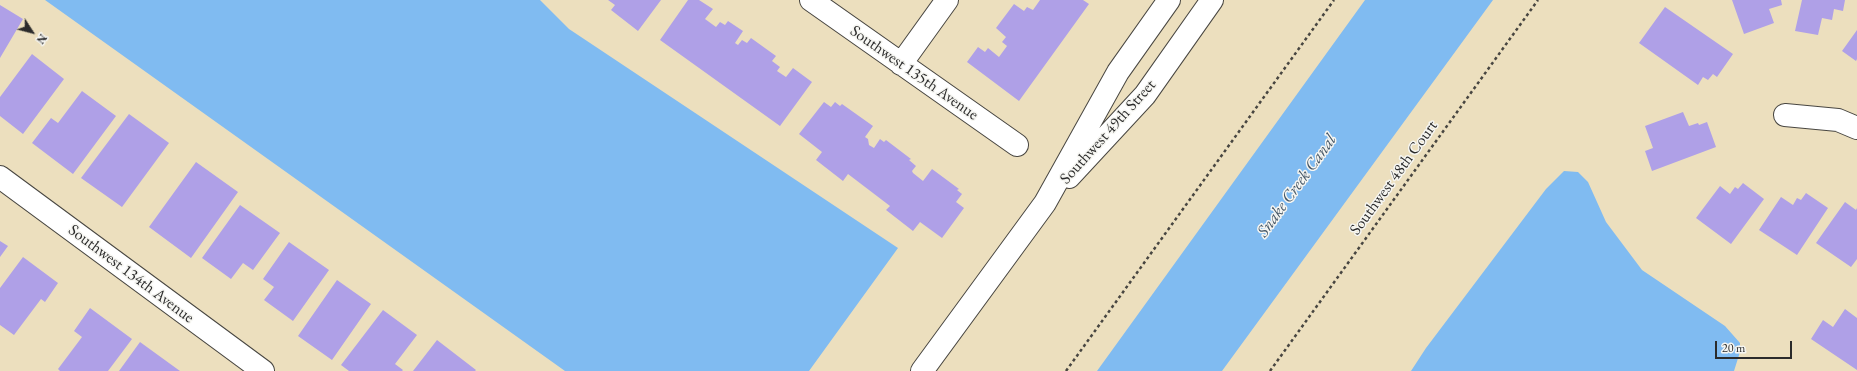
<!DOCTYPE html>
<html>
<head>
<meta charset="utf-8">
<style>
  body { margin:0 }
  #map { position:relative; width:1857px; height:371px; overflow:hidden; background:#ecdfbe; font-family:"EB Garamond",serif }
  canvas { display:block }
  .north { position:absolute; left:12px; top:12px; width:40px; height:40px; -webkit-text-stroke:3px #f6f6f2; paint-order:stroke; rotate:126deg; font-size:11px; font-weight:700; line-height:16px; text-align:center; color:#2b2b2b }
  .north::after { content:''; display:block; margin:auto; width:14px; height:18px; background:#2b2b2b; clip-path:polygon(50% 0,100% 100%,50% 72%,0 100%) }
  .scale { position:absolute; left:1715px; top:341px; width:77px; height:18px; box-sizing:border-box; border:2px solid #2b2b2b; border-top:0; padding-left:5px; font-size:12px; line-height:14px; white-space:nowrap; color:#2b2b2b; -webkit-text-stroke:3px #f6f6f2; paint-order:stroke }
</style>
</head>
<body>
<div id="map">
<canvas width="1857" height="371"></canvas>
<div class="north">N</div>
<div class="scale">20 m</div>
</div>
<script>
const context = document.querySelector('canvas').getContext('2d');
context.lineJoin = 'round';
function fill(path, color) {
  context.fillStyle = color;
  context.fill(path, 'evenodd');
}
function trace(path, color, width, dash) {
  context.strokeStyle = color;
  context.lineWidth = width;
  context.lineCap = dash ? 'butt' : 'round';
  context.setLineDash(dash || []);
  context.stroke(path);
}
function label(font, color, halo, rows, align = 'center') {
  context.font = font + ' "EB Garamond",serif';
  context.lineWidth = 3;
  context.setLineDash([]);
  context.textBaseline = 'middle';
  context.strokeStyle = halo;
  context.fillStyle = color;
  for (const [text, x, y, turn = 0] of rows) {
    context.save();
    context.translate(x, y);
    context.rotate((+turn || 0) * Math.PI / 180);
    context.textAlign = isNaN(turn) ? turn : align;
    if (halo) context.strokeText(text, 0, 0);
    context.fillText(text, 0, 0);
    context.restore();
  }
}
const water = new Path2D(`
  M45 0H540L569 29 898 248 809 371H565Z
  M1365 0H1493L1222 371H1097Z
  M1564 171 1578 172 1588 182 1606 222 1642 270 1725 326 1740 343V352L1734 371H1411L1426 348 1546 189Z`);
const building = new Path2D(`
  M608 0H661L638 31 611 10 615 5Z
  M688 0H699L713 9 705 19 716 27 720 22 725 25 728 21 743 31 735 43 738 45 742 40 747 43 751 38 776 56 772 61 780 67 777 71 786 77 793 68 812 82 780 126 660 40Z
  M1040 0H1083L1089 4 1019 101 967 62 978 47 985 52 988 48 999 57 1007 46 1002 42 1006 37 996 28 1014 4 1024 11 1027 7 1033 10Z
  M1732 0H1781L1782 5 1769 9 1774 23 1744 34Z
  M1802 0H1845L1843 11 1834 9 1832 20 1822 18 1818 35 1795 31Z
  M0 5 23 19 0 58Z
  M1665 7 1733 54 1717 77 1713 74 1708 80 1703 77 1698 85 1639 43Z
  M1857 30V59L1856 61 1842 51Z
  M32 54 64 79 23 134 0 116V97Z
  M82 91 116 116 73 174 32 143 51 118 58 123Z
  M824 102 831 107 835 102 840 106 842 104 873 126 865 137 868 139 869 145 874 148 880 139 884 142 886 140 911 159 909 160 916 166 912 171 913 173 923 181 932 169 959 189 957 190 962 194 956 202 964 208 942 238 920 222 913 231 886 210 890 206 848 174 843 181 816 160 822 152 799 134Z
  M1683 112 1689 126 1698 123 1699 125 1707 122 1716 147 1652 171 1645 151 1653 148 1645 126Z
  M129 114 169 143 122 207 81 178Z
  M196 162 238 192 191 258 149 227Z
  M1743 183 1764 199 1731 244 1696 218 1720 186 1730 194 1735 187 1738 189Z
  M1806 193 1828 208 1797 255 1759 230 1781 197 1793 205 1797 198 1801 200Z
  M1845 202 1856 210 1857 208V259L1851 267 1816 243Z
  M240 205 280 233 253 270 243 263 231 279 202 258Z
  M0 241 8 246 0 257Z
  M289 242 329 270 293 321 264 300 274 287 263 279Z
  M23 257 58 283 45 302 41 299 14 335 0 325V288Z
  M337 280 371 304 332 360 298 336Z
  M90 308 132 339 108 371H60L58 369 82 337 74 331Z
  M1845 309 1857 318V370L1811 339 1823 320 1833 327Z
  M383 310 417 335 395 364 403 370 402 371H349L341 365Z
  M437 340 476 370 475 371H413Z
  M140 342 180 371H119Z`);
const path = new Path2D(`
  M1066 371 1334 0
  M1270 371 1538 0`);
const minor = new Path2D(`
  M811 0 1017 145
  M901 64 947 0
  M1785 115 1838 120 1857 128
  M0 177 263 371
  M1069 177 1145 95 1212 0
  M922 371 1045 203 1118 72 1169 0`);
const streetNames = [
  ["Southwest 135th Avenue",914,73,35],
  ["Southwest 49th Street",1108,132,-48],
  ["Southwest 48th Court",1394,178,-54],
  ["Southwest 134th Avenue",131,274,37]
];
const waterNames = [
  ["Snake Creek Canal",1297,186,-54]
];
fill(water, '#80bbf1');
fill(building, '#afa0e7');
trace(minor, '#484641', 24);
trace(path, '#484641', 2.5, [3, 3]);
trace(minor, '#fff', 22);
label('16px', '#2b2b2b', '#f6f6f2', streetNames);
label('italic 17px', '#445666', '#f6f6f2', waterNames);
</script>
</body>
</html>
